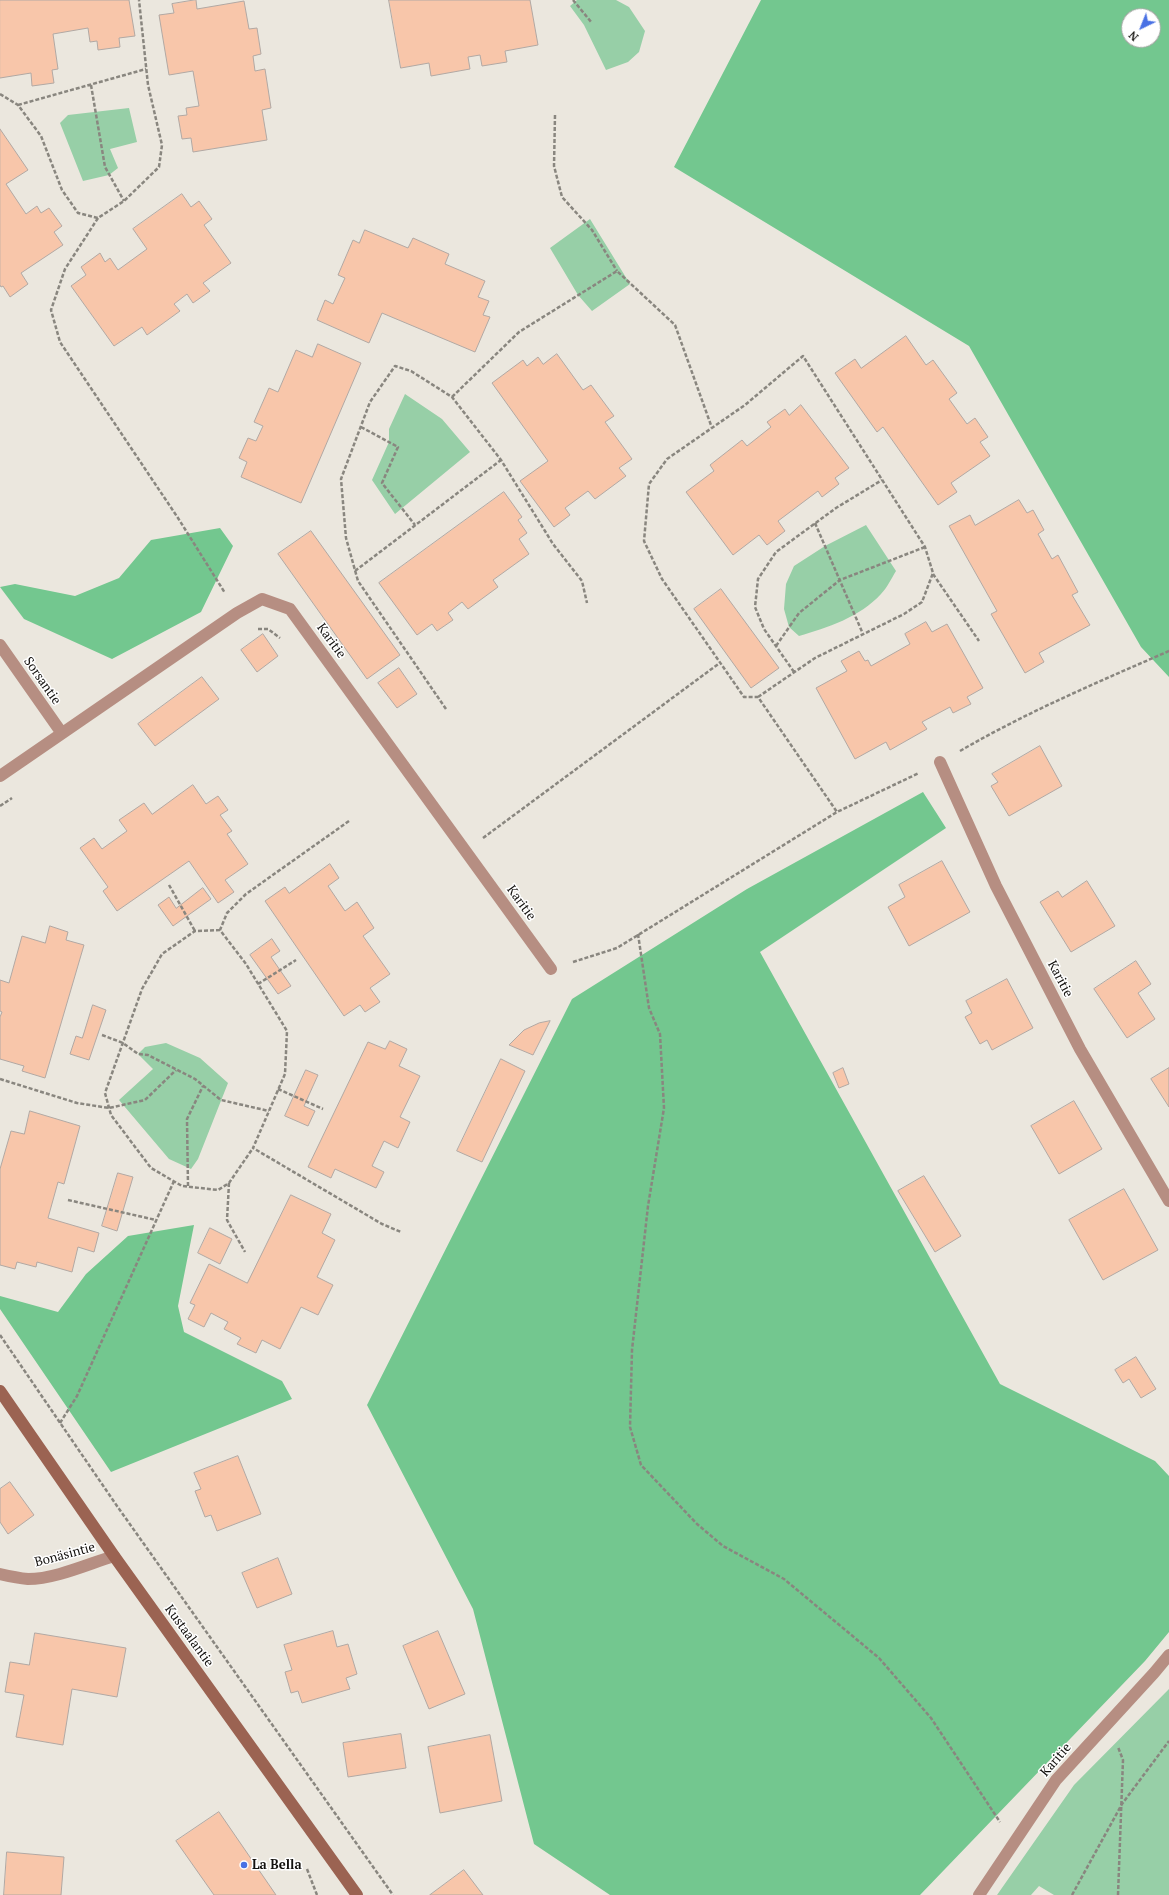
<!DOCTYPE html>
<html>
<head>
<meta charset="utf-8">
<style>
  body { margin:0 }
  #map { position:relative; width:1169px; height:1895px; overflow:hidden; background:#ebe7de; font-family:"PT Serif",serif }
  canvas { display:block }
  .north { position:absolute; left:1121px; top:8px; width:40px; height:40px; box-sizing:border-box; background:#fff; border:1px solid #a1a09f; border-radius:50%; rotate:223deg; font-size:11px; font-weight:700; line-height:16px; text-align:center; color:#13110e }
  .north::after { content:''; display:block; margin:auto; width:14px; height:18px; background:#4971e4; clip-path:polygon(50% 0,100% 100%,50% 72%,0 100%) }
</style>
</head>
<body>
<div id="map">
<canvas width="1169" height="1895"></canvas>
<div class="north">N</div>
</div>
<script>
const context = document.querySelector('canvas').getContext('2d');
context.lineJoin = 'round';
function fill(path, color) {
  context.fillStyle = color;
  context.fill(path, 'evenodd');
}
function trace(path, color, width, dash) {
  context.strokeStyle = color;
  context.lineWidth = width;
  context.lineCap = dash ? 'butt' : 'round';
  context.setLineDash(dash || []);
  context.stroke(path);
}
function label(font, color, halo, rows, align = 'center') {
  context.font = font + ' "PT Serif",serif';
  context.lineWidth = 3;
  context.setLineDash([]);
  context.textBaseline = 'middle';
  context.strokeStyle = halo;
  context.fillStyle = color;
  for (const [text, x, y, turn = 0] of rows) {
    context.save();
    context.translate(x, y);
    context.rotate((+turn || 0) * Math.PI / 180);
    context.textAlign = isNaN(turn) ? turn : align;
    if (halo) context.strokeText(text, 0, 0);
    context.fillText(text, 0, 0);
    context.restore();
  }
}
const green = new Path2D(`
  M577 0H616L629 7 645 31 639 52 628 62 606 70 584 25 570 6Z
  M129 108 137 142 110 149 118 168 109 175 83 181 60 123 68 115Z
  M590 219 630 284 592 311 578 295 550 248Z
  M405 394 442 419 470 452 395 514 372 480 389 442V429Z
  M866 525 896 571C891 579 887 588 881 594 860 617 827 628 799 636L789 627 784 609 786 584 794 566 825 546Z
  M166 1043 200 1058 228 1083 198 1159 191 1169 169 1159 119 1100 153 1069 138 1054 145 1047Z
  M1169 1689V1895H1054L1039 1886 1031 1895H997L1074 1785Z`);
const forest = new Path2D(`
  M761 0H1169V677L1141 647 969 346 674 167ZM1129 16H1153V40H1129Z
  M220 528 233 546 201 612 112 659 24 619 0 587 15 584 75 596 119 578 151 540Z
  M923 792 946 828 760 952 1000 1384 1155 1461 1169 1476V1632L1145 1661 920 1895H610L534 1844 473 1609 367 1405 572 999 747 889Z
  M194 1225 178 1306 184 1332 282 1381 292 1399 111 1472 0 1309V1296L58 1312 86 1274 128 1236Z`);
const building = new Path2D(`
  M0 0H129L135 36 119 38 120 47 98 50 97 41 90 42 88 28 53 34 58 69 52 70 54 83 32 86 31 73 0 78Z
  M196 0 197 9 244 1 249 29 257 28 261 54 253 56 255 71 265 69 271 108 262 110 267 140 193 152 191 138 182 139 178 116 187 115 186 108 199 106 193 71 169 75 159 15 174 13 172 4Z
  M389 0H530L538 45 505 51 507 62 482 66 480 55 468 57 470 69 431 76 429 63 401 68Z
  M0 129 28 170 6 184 26 214 37 206 41 213 49 208 62 226 54 232 63 245 21 273 28 284 10 297 3 286 1 287 0 285Z
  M182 194 191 207 199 201 212 219 204 225 231 263 203 283 210 291 193 303 187 294 174 304 180 311 147 335 142 327 114 346 71 286 86 275 81 267 100 253 105 262 110 258 118 270 147 249 133 229Z
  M365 230 408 248 413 238 449 254 445 264 485 281 478 297 489 301 483 315 490 317 475 352 382 313 369 343 317 320 325 300 333 304 345 278 338 275 353 240 359 243Z
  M906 336 926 365 933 360 957 393 949 399 967 424 975 418 988 437 980 442 990 456 951 483 957 492 938 505 883 427 877 432 835 373 855 359 861 368Z
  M318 344 361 363 301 503 241 477 247 462 239 458 248 438 256 441 263 426 254 422 269 388 278 392 296 350 312 357Z
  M557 354 583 390 591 385 614 416 605 422 632 459 619 468 626 476 595 499 588 491 565 508 570 515 554 527 520 481 548 461 492 383 523 360 527 366 538 357 543 364Z
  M801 405 849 468 835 478 839 484 822 497 818 491 778 521 785 531 767 545 759 535 733 555 686 492 714 471 710 465 742 440 747 446 771 427 767 422 785 409 789 415Z
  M504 492 522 517 518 520 527 533 519 539 529 554 493 580 498 587 468 609 462 602 448 613 453 620 437 631 432 624 417 635 379 583Z
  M1019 500 1027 513 1033 510 1044 530 1038 534 1052 559 1058 555 1078 592 1072 595 1090 625 1039 653 1044 662 1025 673 991 614 997 611 949 526 970 515 975 525Z
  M311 531 400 655 367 679 278 554Z
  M721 589 779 668 751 688 694 609Z
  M926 622 932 632 947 624 983 688 967 697 971 704 953 713 950 707 922 722 927 729 890 750 886 742 855 759 816 688 847 671 841 661 859 651 865 661 868 660 871 666 910 644 905 634Z
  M263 634 278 656 257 672 241 650Z
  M399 668 417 694 397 708 378 683Z
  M202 677 219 699 155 746 138 724Z
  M1040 746 1062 786 1009 816 991 786 998 782 992 774Z
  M193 785 206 804 218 796 228 810 220 815 232 831 227 834 248 864 225 880 234 892 218 903 189 861 117 911 103 891 108 887 80 848 94 838 102 849 127 831 119 820 144 803 152 814Z
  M942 861 970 912 909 946 888 907 905 897 899 885Z
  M330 864 339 878 328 886 345 911 357 902 374 928 363 936 390 974 370 988 380 1002 365 1012 360 1005 344 1016 265 901 285 887 289 893Z
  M1087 881 1115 926 1071 952 1040 902 1058 891 1062 897Z
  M203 888 211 899 173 926 158 905 169 897 176 908Z
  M50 926 68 932 66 940 84 945 45 1078 22 1071 24 1066 0 1059V1017L2 1012 0 1011V980L9 983 22 936 45 943Z
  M272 939 280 951 271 957 291 986 278 994 250 955Z
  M1136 961 1151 984 1138 993 1155 1019 1127 1038 1094 989Z
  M1007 979 1033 1028 992 1050 987 1040 980 1044 965 1017 972 1013 966 1001Z
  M93 1005 106 1010 89 1060 70 1054 76 1036 82 1038Z
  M550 1021 533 1055 509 1045 524 1030 539 1023Z
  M390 1041 407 1049 399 1066 420 1076 400 1117 410 1122 398 1148 384 1141 372 1166 384 1172 376 1188 335 1169 331 1178 308 1167 368 1042 385 1049Z
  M501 1059 525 1071 482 1162 457 1151Z
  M843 1068 849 1084 839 1088 833 1073Z
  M1169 1068V1107L1151 1079Z
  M306 1070 318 1075 304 1106 315 1111 308 1126 285 1116Z
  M1074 1101 1102 1149 1059 1174 1031 1126Z
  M30 1111 80 1126 64 1184 58 1182 48 1218 99 1233 94 1252 78 1247 72 1272 37 1262 36 1267 17 1262 15 1269 0 1265V1169L11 1131 24 1134Z
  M118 1173 133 1177 117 1231 102 1226Z
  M924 1176 961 1236 935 1252 898 1191Z
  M1124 1189 1158 1250 1103 1280 1069 1220Z
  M291 1195 331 1214 322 1233 335 1240 317 1277 333 1285 318 1315 301 1307 280 1349 262 1340 256 1353 237 1344 241 1338 224 1329 228 1322 211 1313 204 1327 188 1319 195 1305 190 1303 209 1264 247 1283Z
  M210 1228 232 1239 220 1264 198 1253Z
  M1136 1357 1156 1389 1141 1398 1129 1379 1123 1383 1115 1370Z
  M238 1456 261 1514 217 1531 211 1515 205 1517 195 1491 201 1489 194 1473Z
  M10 1482 34 1515 8 1534 0 1522V1489Z
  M278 1558 292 1594 257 1608 242 1573Z
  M333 1631 337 1647 348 1644 357 1674 346 1678 350 1689 302 1703 298 1691 291 1693 285 1672 292 1670 284 1645Z
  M438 1631 465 1694 429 1709 403 1646Z
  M35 1633 126 1648 117 1697 72 1689 63 1745 16 1737 24 1695 5 1692 10 1662 29 1665Z
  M401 1734 406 1768 348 1777 343 1743Z
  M490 1735 502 1801 440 1813 428 1747Z
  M219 1812 276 1895H214L176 1841Z
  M7 1852 64 1857 61 1895H4Z
  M464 1870 483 1895H430Z`);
const path = new Path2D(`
  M573 0 592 23
  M91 85 105 167 124 201
  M0 94 18 105 41 136 62 190 78 213 98 218 124 201 159 167 162 145 148 85 139 0
  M18 105 146 69
  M555 115 554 166 562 197 592 230 617 271
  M98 218 65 269 51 310 60 342 178 518 225 593
  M452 397 519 332 617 271 675 325 712 428
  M361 427 398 447 382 483 415 525
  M815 523 863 634
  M355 571 501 460
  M933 574 979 641
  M258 629H268L280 638
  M776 646 799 613 840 580 925 547
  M794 672 764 629 755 607 758 579 776 552 836 508 882 480
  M758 697 815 658 904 614 922 602 933 573 925 547 803 356 745 405 667 459 649 484 644 541 662 579 744 697H758L837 812
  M446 709 358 581 346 538 341 479 370 402 395 366 411 371 452 397 501 460 553 544 582 581 587 603
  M960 751C1027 712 1098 682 1169 651
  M0 806 12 798
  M349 821 246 894 227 913 220 930 246 964 287 1031 285 1074 253 1148 382 1224 401 1232
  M483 838 721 662
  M169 885 195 931
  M220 930 195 931 162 954 142 989 105 1093 111 1115 151 1168 182 1186 218 1190 229 1183 253 1148
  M638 934 649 1008 660 1034 664 1108 648 1206 632 1350 630 1427 641 1465 697 1524 723 1546 784 1579 879 1658 931 1718 1000 1822
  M573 962 617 948 837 812 919 773
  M258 984 296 960
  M102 1035 123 1043 138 1054 148 1055 195 1079 221 1100 269 1111
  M0 1079 77 1103 109 1108 145 1100 176 1070
  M278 1089 323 1109
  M229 1183 227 1220 245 1252
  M188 1186 187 1119 203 1086
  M68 1200 156 1220
  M0 1335 117 1506 393 1895
  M60 1423 77 1396 174 1181
  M307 1869 317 1895
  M1118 1895 1123 1760 1118 1747`);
const street = new Path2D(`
  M0 645 61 732
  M940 762 996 886 1028 948 1080 1049 1169 1201
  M0 776 237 613 262 599 290 609 551 969
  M0 1574C9 1576 19 1578 28 1579 55 1579 88 1564 114 1556
  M979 1895 1056 1780 1154 1673 1169 1655`);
const secondary = new Path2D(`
  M0 1391 114 1556 357 1895`);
const pathBridge = new Path2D(`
  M1072 1895 1122 1804 1169 1741`);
const markers = [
  [244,1865,4,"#4971e4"]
];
const streetNames = [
  ["Karitie",331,641,54],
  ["Sorsantie",42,681,55],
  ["Karitie",521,903,54],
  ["Karitie",1060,979,62],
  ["Bonäsintie",65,1555,-15],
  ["Kustaalantie",189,1636,54],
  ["Karitie",1056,1760,-49]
];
const poiNames = [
  ["La Bella",252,1865]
];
fill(green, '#97cfa7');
fill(forest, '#73c78f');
fill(building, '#f8c6aa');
trace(building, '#b1a8a3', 1);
trace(path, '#89867f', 2.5, [4, 2]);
trace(street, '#b68e82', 12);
trace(secondary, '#9b6352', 12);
trace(pathBridge, '#89867f', 2.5, [4, 2]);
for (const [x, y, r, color] of markers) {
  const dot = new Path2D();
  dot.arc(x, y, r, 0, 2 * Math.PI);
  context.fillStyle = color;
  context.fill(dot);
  trace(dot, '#fff', 1.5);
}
label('13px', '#13110e', '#fff', streetNames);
label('bold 13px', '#13110e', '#fff', poiNames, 'left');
</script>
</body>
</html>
